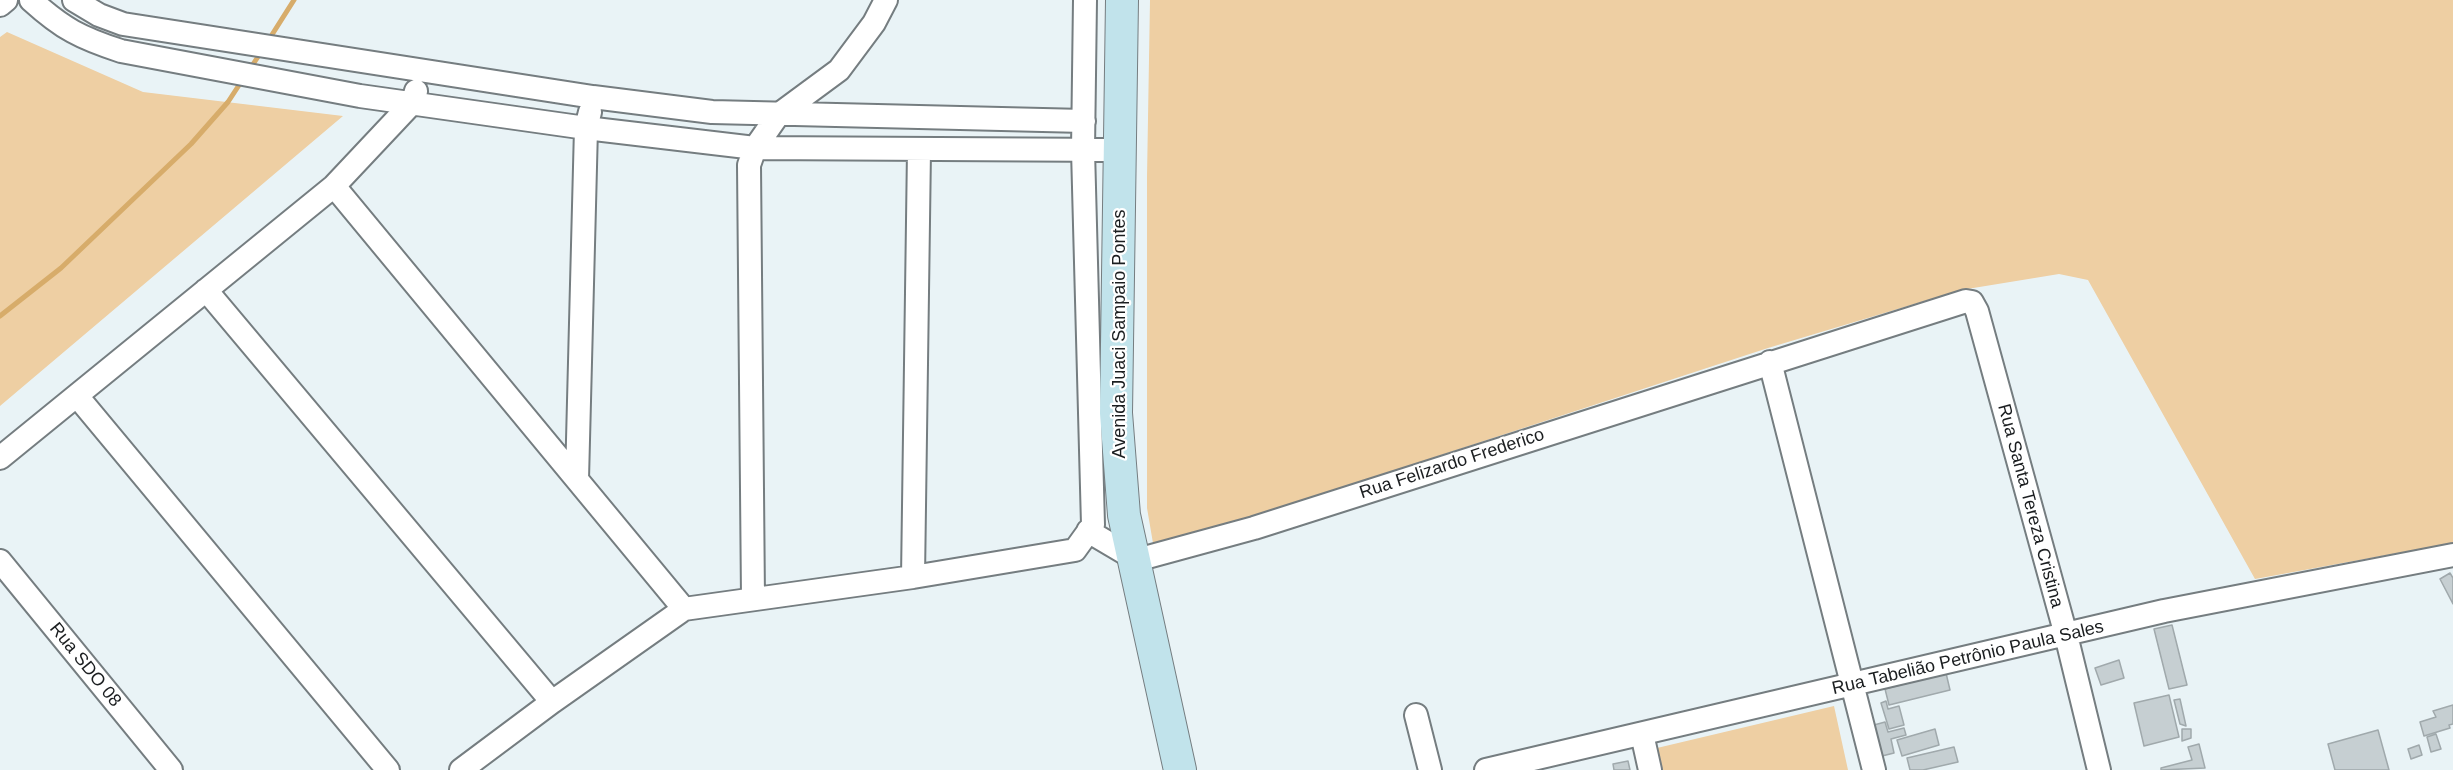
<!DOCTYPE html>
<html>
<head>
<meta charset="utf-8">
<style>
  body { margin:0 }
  canvas { display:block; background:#e9f3f6 }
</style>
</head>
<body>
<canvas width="2453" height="770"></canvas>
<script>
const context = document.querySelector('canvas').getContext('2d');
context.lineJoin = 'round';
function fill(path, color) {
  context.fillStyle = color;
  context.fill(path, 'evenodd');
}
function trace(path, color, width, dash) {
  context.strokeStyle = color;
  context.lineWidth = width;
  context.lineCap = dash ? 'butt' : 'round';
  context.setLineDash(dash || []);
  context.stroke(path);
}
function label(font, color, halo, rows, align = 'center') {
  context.font = font + ' Helvetica,sans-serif';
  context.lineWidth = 4.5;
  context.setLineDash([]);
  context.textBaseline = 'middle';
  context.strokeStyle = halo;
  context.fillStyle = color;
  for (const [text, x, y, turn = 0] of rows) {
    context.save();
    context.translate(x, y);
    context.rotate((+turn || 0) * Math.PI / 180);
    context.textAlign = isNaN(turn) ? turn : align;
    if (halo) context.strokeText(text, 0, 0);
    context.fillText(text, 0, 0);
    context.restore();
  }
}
const green = new Path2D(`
  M1150 0H2453V543L2255 579 2088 280 2059 274 1961 290 1768 348 1154 549 1147 508V177Z
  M7 32 143 92 343 116 0 406V37Z
  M1834 706 1848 770H1662L1657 748Z`);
const stream = new Path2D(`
  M268 41 294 0
  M250 69 261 52
  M0 316 61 268 191 144 228 102 243 79`);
const building = new Path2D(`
  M2450 573 2453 578V604L2440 579Z
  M2172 625 2187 685 2169 689 2154 629Z
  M2119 660 2124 678 2101 685 2095 668Z
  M1946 673 1950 690 1889 705 1885 689Z
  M2169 695 2179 737 2144 746 2134 703Z
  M2180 699 2186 726 2180 724 2174 700Z
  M1886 701 1888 709 1899 706 1904 725 1889 729 1881 703Z
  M2453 705V724L2449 725 2450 728 2424 736 2420 722 2436 717 2433 711Z
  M1885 722 1888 732 1904 728 1906 735 1891 739 1894 753 1882 756 1874 725Z
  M1935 729 1939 745 1902 756 1897 740Z
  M2182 729H2191V738L2182 741Z
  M2378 730 2389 770H2335L2328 744Z
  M2436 734 2441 749 2431 752 2427 737Z
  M2199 744 2205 768 2161 770V768L2192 760 2188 747Z
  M2419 745 2422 755 2411 759 2408 749Z
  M1954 747 1958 762 1923 770H1910L1907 758Z
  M1628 761 1630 770H1614L1613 764Z`);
const minor = new Path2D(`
  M31 0C63 29 81 38 121 51L360 96 586 128 755 148 1120 150
  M74 0 99 15 123 24 593 97 712 112 1084 121
  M0 5 6 0
  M334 186 684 609
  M206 290 552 702
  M1770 362 1874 770
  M77 396 388 770
  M0 458 334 186 413 102 416 91
  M577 479 586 128 590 112
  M1088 531 1132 557
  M0 561 171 770
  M1133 561 1254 528 1966 301 1972 302 1977 311 2066 635 2099 770
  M913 577 919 150
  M753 599 749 165 755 148 778 115 839 70 874 23 886 0
  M1416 715 1430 770
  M1642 734 1650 770
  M461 770 552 702 684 609 913 577 1075 550 1093 525 1083 150 1085 0
  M1486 770 2164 611 2453 555`);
const secondary = new Path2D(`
  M1122 0 1116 413 1124 515 1180 770`);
const streetNames = [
  ["Avenida Juaci Sampaio Pontes",1120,334,-90],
  ["Rua Felizardo Frederico",1452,464,-18],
  ["Rua Santa Tereza Cristina",2030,506,75],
  ["Rua Tabelião Petrônio Paula Sales",1968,658,-13],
  ["Rua SDO 08",85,665,51]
];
fill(green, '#eecfa3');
trace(stream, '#d7ac6a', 5);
fill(building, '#c6cfd2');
trace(building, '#a0a9ac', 1.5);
trace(minor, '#757d80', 26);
trace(secondary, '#757d80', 34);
trace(minor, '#fff', 22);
trace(secondary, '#c1e3eb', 32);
label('18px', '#1b1e20', '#fff', streetNames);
</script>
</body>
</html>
